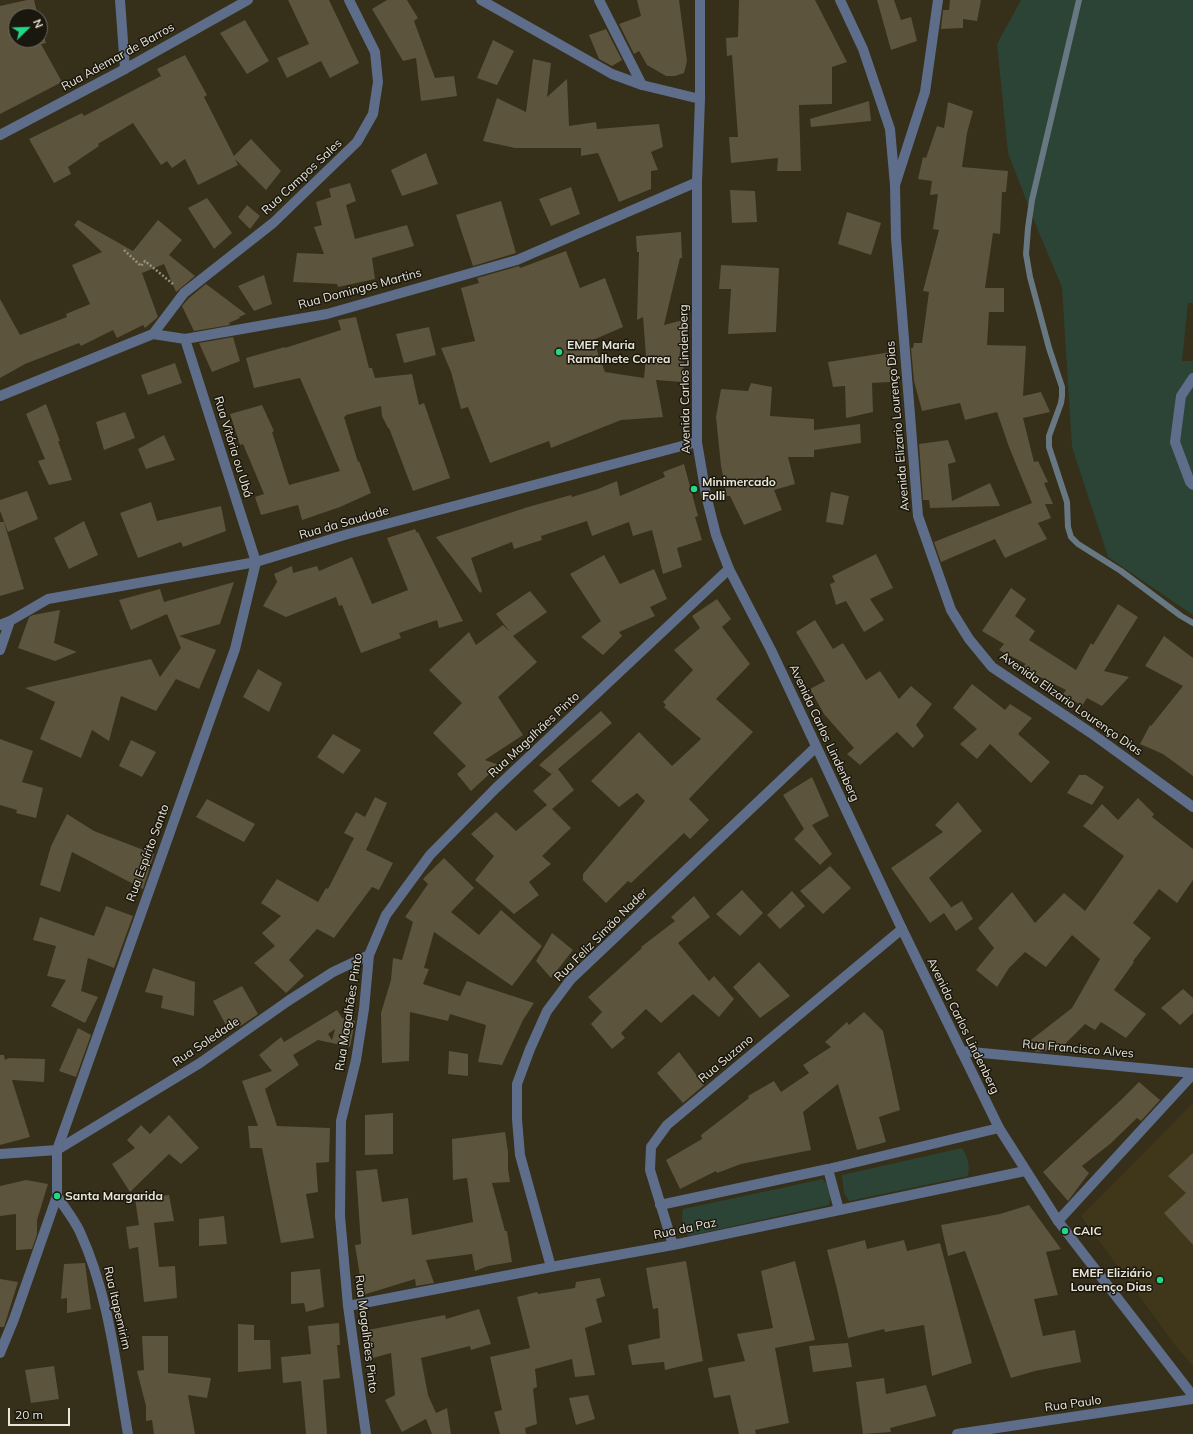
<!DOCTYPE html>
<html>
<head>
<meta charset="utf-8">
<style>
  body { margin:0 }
  #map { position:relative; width:1193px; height:1434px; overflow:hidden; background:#362f19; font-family:Mulish,sans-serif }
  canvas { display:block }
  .north { position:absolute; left:8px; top:8px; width:40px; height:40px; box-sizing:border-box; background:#1a170e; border:1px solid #6d695e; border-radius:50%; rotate:67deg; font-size:11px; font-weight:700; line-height:16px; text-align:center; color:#e9e5d7 }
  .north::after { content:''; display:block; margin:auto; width:14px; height:18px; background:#22d887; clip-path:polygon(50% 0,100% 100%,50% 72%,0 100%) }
  .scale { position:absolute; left:8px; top:1408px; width:62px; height:18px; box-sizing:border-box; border:2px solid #e9e5d7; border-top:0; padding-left:5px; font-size:12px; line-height:14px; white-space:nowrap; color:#e9e5d7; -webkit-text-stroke:3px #1a170e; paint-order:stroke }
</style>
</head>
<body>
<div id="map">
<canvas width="1193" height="1434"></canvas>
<div class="north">N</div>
<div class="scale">20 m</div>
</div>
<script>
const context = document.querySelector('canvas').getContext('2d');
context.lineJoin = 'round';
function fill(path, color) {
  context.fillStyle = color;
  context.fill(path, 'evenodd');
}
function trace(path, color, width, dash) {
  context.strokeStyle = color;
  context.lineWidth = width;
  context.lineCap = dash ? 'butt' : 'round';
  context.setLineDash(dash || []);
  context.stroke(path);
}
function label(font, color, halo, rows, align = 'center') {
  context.font = font + ' Mulish,sans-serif';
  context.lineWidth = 3;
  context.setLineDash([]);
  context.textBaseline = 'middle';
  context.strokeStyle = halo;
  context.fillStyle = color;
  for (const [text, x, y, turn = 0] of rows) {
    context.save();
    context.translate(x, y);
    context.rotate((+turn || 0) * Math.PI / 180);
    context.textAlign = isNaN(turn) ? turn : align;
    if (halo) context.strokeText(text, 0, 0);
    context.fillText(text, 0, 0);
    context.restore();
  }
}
const built = new Path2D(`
  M1193 1103V1366L1174 1344 1081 1216Z`);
const green = new Path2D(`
  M1021 0H1193V303H1188L1182 361H1193V615L1108 557 1072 447 1062 287 1037 228 1008 153 997 44Z
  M962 1148C968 1158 970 1165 968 1176L849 1201 844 1193 842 1175Z
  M823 1179C829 1188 832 1194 829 1205L688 1236C683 1226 681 1220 683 1209Z`);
const stream = new Path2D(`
  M1079 0 1032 200 1028 228 1026 254 1030 277 1049 348 1062 387V396L1061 403 1049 436V447L1067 502 1068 527 1071 537 1078 544 1121 571 1181 616 1193 623`);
const building = new Path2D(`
  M27 0H34L38 16H16V40H40V24L46 43 41 44 62 82 0 114V6Z
  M288 0H329L359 63 330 78 321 61 287 78 277 58 309 44Z
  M387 0H407L418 18 414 21 435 78 454 76 457 96 421 101 416 58 403 61 372 9Z
  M637 0H679L687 61 684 73 675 76H666L647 65 639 51 634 54 619 24 641 16Z
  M739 0H815L847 62 832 67V104L799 105 801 171H777L778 158 731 163 729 137H738L732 55 727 56 726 38 738 37Z
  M877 0H894L901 20 911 17 917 41 891 50Z
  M950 0H981L977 21 963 19V28L941 29 943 10H949Z
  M245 20 269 61 247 74 220 33Z
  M606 29 622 60 612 66 599 59 589 35Z
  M493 40 514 51 497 85 477 78Z
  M185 55 207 95 204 97 234 156 251 139 281 171 266 190 235 159 238 165 198 185 185 159 172 168 167 161 161 165 133 123 98 144 99 146 68 167 71 174 54 183 29 139 82 113 84 116 161 76 157 69Z
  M533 59 551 63 547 97 567 79 569 126 596 122 597 129 659 124 663 147 651 152 658 170 651 171V189L619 202 598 153 581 156V148H515L483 141 497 98 526 112Z
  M869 101 871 121 811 127 810 119Z
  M948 102 973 111 967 133 962 167 1008 171 1006 192H1002L1000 234 993 233 985 288H1004V312H989L987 345 1026 346 1023 396 1041 392 1050 412 1023 418 1034 462 1038 461 1048 482 1044 483 1053 504H1045L1051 518 1038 523 1047 539 1005 558 995 539 941 562 934 542 1032 503 1009 447 997 412 965 420 960 403 922 411 914 381 911 348H913L914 343H922L929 292 923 291 939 230 933 229 938 194 930 195 932 181 918 179 923 157 926 158 937 126 944 128Z
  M426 153 438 184 402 196 391 170Z
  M350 183 356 201 346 205 355 239 407 225 414 246 372 258 375 279 338 287 337 284 293 282 297 253 324 254 314 227 322 225 316 202 331 197 329 189Z
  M571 187 580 214 551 226 539 199Z
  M730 190 755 191 757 222 732 223Z
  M207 198 232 233 214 249 188 208Z
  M501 201 516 253 473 266 456 215Z
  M247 205 260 216 250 229 238 217Z
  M847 212 881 223 871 255 838 244Z
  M78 220 133 251 158 220 182 240 169 255 195 276 176 292 164 264 142 273 158 317 145 328 143 325 117 338 113 330 81 346 79 343 25 364 0 378V299L20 335 67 317 66 314 90 304 72 265 102 252 74 225Z
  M681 232 682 258H680L664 325 683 320 679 361 684 362 682 382 656 380 663 417 621 420 551 448 549 441 490 463 468 407 461 409 451 372 441 348 475 341 461 288 479 283 477 278 519 266 520 268 566 251 580 288 605 278 623 327 593 340 605 372 644 378 646 356 643 317 637 320 639 252H637L636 236Z
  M721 265 779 268 776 332 728 334 731 289H719Z
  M264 275 272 304 254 311 238 286Z
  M206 284 246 314 239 317 240 318 229 323 230 325 194 331 182 306 189 298Z
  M356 317 369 368H372L375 378 412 374 419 405 424 403 450 478 413 491 389 428H388L382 416 381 406 346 415V416L344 417 358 462 359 461 371 493 340 507 302 520 298 505 261 515 255 497 264 494 243 444 240 445 230 414 262 405 274 431 272 432 289 485 340 471 300 378 254 388 246 358 285 347V348L341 330 338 320Z
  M429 327 436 355 404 363 396 334Z
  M233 337 240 361 212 372 199 343Z
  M891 352 890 382 872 383 873 412 846 418 845 386 833 387 828 362Z
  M175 363 182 383 148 395 141 375Z
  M751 383 772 387 770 416 814 419V430L860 424 861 443 814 450V457H788L795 484 774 490 782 510 744 525 730 496H727L721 466 716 417 721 389 748 391Z
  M46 404 60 441H58L72 480 49 485 38 461 45 459 26 414Z
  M125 412 135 438 104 450 96 422Z
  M164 435 175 460 146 469 138 449Z
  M948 440 956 462 948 464 952 501 990 483 1000 506 930 508 929 500H923L919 444Z
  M684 464 698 516 695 517 702 540 677 548 682 567 663 574 652 530 633 536 629 522 592 536 587 521 541 536 542 540 514 549 512 542 471 558 482 591 480 593 436 537 528 507 571 495 572 497 598 489 617 481 620 496 665 477 663 472Z
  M27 491 38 519 8 532 0 511V500Z
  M831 492 849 496 843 525 826 522Z
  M151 502 157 521 221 506 226 531 183 547 181 542 138 558 120 513Z
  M84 521 98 555 69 569 54 538Z
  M0 522H4L24 589 0 596Z
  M415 529 417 533 418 532 463 621 439 628 437 620 399 633 401 638 361 653 342 605 339 606 336 597 286 617 263 606 277 582 274 574 292 566 293 573 317 566 319 571 352 557 372 604 408 590 387 538Z
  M876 554 893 588 870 599 884 620 864 632 846 601 836 605 830 584 835 582 832 576Z
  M604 555 620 584 654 569 667 599 650 607 655 616 619 632 622 636 603 655 581 637 601 621 570 574Z
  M234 582 220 624 179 636 216 650 199 689 176 679 156 711 121 696 109 741 92 730 81 758 40 739 55 702 25 688 151 659 160 677 181 648 167 614 131 630 119 600 160 589 164 602Z
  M1011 588 1026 599 1015 616 1035 631 1029 640 1076 670 1091 643 1093 645 1118 604 1138 617 1104 671 1129 677 1102 706 1087 698 1082 706 1063 694 1066 690 1022 668 1026 664 999 650 1004 644 982 631Z
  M530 591 547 612 513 636 537 662 498 697 523 735 485 760 499 765 471 791 457 774 466 766 433 733 462 703 429 670 469 632 476 645 503 625 510 632 496 614Z
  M717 599 731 619 722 627 750 664 716 699 753 732 689 799 709 820 690 839 684 833 631 883 628 881 606 903 583 880V874L645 801 637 793 619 807 591 781 639 732 672 766 701 739 664 707 666 705 663 702 693 670 674 650 700 628 692 616Z
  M60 610 54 643 77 652 55 661 18 648 29 617 33 615Z
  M815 620 833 649 843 643 866 680 880 671 899 699 911 686 932 704 916 725 924 736 913 748 897 732 860 765 847 754 854 748 824 714 810 689 825 681 796 632Z
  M1164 636 1193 658V776L1163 754 1140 744 1150 725 1151 726 1183 686 1145 666Z
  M258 669 282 683 269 712 243 697Z
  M972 684 1005 710 1010 704 1032 718 1018 734 1050 762 1031 783 990 744 977 759 960 744 977 729 953 708Z
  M601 711 612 723 558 769 574 790 552 809 571 828 542 856 551 864 529 882 539 895 514 914 475 880 494 856 471 834 496 812 516 831 547 805 533 791 554 772 551 774 539 765Z
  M333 734 361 750 343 774 317 757Z
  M0 739 33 751 22 782 43 788 36 818 16 813 17 810 0 805Z
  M131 740 156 752 142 777 119 766Z
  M1079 775H1086L1104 787 1092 805 1067 793Z
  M812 777 829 816 812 825 832 854 820 865 794 839 804 829 783 795Z
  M375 797 387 803 366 850 393 863 379 890 372 887 334 938 317 929 289 960 304 976 286 993 254 963 275 946 262 933 281 916 261 903 277 879 318 902 326 888 328 889 354 838 344 833 356 812 365 817Z
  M1138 798 1154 814 1152 817 1193 849V880L1177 903 1159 889 1133 923 1151 938 1133 961 1134 962 1114 990 1146 1014 1126 1038 1101 1022 1095 1030 1085 1024 1060 1049 1036 1052 1027 1043 1072 1008 1100 959 1072 935 1046 967 1025 952 1009 968 997 987 976 970 994 948 978 928 1012 892 1035 923 1064 893 1085 911 1124 856 1083 826 1102 804 1118 820Z
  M207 799 255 824 244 842 196 817Z
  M958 802 982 831 929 878 951 907 950 908 962 901 973 919 956 931 944 913 930 923 891 868 943 832 935 825Z
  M67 814 94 831 154 854 143 889 72 852 60 892 40 885 51 846Z
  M444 858 474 888 451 912 479 935 501 910 542 946 512 986 434 932 424 968 429 969 423 984 460 996 467 981 534 1003 523 1020 502 1065 478 1062 486 1025 450 1014 448 1021 410 1012 409 1061 382 1063 381 1013 391 980 393 958 402 960 413 922 405 917 428 884 423 879Z
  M830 866 851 888 823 914 800 891Z
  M742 890 763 913 740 936 716 914Z
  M792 891 805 906 780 929 767 915Z
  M694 896 710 917 678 943 709 981 714 976 734 999 719 1017 693 994 661 1023 646 1009 621 1033 625 1038 612 1049 591 1024 602 1012 588 997 642 948 641 947 675 921 671 917Z
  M106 906 133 916 114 968 88 958 81 991 98 997 85 1023 51 1006 66 980 47 976 56 946 33 940 40 917 94 936Z
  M552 933 573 950 551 978 536 961Z
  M759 962 790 996 760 1018 733 987Z
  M153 968 195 982 194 1016 161 1008 163 996 145 992Z
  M242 986 258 1014 242 1025 229 1031 213 1001Z
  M1183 989 1193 998V1013L1180 1025 1161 1008Z
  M337 1010 342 1018 355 1021 350 1047 318 1040 293 1055 299 1065 265 1089 277 1126 330 1128 329 1162 316 1163 318 1192 306 1194 314 1238 281 1243 262 1148H250L248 1126H258L242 1081 272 1071 259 1055 281 1037 284 1042ZM335 1029 332 1040 328 1034Z
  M864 1012 883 1031 900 1110 879 1117 886 1142 857 1150 838 1084 803 1112 811 1150 741 1164 717 1173 716 1171 680 1189 666 1160 702 1139 701 1135 749 1098 748 1096 774 1081 781 1092 809 1073 803 1065 831 1047 825 1042 847 1022 849 1025Z
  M78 1028 91 1035 76 1077 59 1071Z
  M449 1051 468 1054V1076L448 1074Z
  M679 1052 704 1085 683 1103 657 1073Z
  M0 1055H4L5 1060 9 1058 45 1059 44 1082 12 1080 30 1137 0 1145Z
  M1139 1082 1160 1100 1141 1121 1137 1118 1110 1144 1082 1166 1089 1173 1068 1201 1043 1172 1121 1100Z
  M393 1113V1154L365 1155V1115Z
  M169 1115 199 1148 181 1164 169 1154 130 1192 112 1164 135 1148 127 1140 141 1125 150 1134Z
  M505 1132 508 1152V1169L510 1182 492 1183 505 1231H507L512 1262 488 1266 475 1271 472 1254 426 1260 434 1283 416 1286 415 1279 363 1295 355 1245 361 1244 356 1171 377 1169 382 1202 408 1198 412 1235 473 1222 467 1178 453 1180 452 1139Z
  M1193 1153V1245L1164 1213 1186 1193 1168 1176Z
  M26 1180 48 1184 37 1220V1234L32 1249 16 1250V1214L0 1216V1186Z
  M169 1195 174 1221 154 1223 159 1267 175 1266 177 1298 144 1302 138 1247 129 1249 126 1227 139 1225 135 1199Z
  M1029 1205 1061 1249 1046 1252 1058 1295 1034 1299 1043 1336 1075 1330 1081 1362 1035 1371 1011 1378 965 1251 948 1256 941 1225 1000 1214Z
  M224 1216 227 1244 199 1246V1219Z
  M865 1240 867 1249 904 1240 907 1251 940 1243 972 1363 932 1376 924 1325 885 1332 884 1329 848 1338 837 1289 827 1250Z
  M686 1261 703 1361 665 1370 664 1362 632 1365 628 1345 660 1338 658 1308 653 1309 646 1268Z
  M795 1261 815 1340 775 1348 789 1423 755 1430 756 1434H739L730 1395 714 1398 708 1368 745 1361 737 1334 773 1328 761 1271Z
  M85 1263 91 1309 67 1313V1298L61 1299 64 1264Z
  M320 1269 324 1307 306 1312 304 1303 291 1304V1272Z
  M600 1278 605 1296 596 1299 602 1322 585 1328 595 1375 575 1377 572 1359 535 1369 537 1387 533 1389 537 1424 525 1428 526 1434H500L494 1412 502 1410 490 1357 530 1348 517 1297 537 1292 538 1294 575 1288 576 1282Z
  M0 1279 18 1282 4 1327H0Z
  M479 1309 491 1344 471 1350 470 1346 421 1358 428 1395 436 1413 447 1408 451 1434H432L426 1419 402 1432 385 1400 395 1395 391 1353 373 1358 368 1330 445 1315 446 1319Z
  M339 1323 340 1345H337L340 1378 323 1380 327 1434H306L301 1381 283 1383 281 1357 311 1354 308 1326Z
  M238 1324 254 1325V1340H270L271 1369 238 1372Z
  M142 1336H168V1373L211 1378 207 1398 188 1395 195 1434H154L152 1420 146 1421V1406L137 1371 144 1370Z
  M848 1343 852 1367 813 1372 809 1346Z
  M54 1366 59 1399 31 1403 25 1370Z
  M884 1378 886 1394 926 1385 936 1416 890 1428 891 1432 863 1434 856 1382Z
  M588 1395 595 1419 576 1425 569 1398Z`);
const path = new Path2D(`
  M124 250 141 266 145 261 173 284`);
const service = new Path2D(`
  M1193 378 1181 396 1175 442 1190 482 1193 485`);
const minor = new Path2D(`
  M120 0 125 69
  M599 0 642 85
  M895 185 925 92 938 0
  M153 334 184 293 273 223 357 142 373 114 378 82 375 52 349 0
  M0 396 153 334 185 339 327 314 517 260 697 182
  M0 625 10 621 48 599 256 562 185 339
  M0 650 10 621
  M961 1051 1193 1073
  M0 1154 57 1150 200 1063 288 1001 333 972 369 955
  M828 1169 839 1210
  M57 1196C64 1207 74 1219 80 1232 109 1295 116 1366 128 1434
  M660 1205 828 1169 999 1128
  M1058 1221 1193 1074
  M673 1245 650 1170 651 1147 667 1125 902 929
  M551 1267 520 1155 517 1119V1084L530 1049 547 1011 571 979 816 747
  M348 1306 551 1267 673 1245 1025 1171
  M366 1434 348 1306 340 1216 341 1121 356 1060 364 1009 369 955 386 915 430 855 496 788 729 569
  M957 1434 1193 1399`);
const tertiary = new Path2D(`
  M481 0 612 74 642 85 700 99
  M700 0V99L697 182V442L706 495 716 535 729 569 771 650 902 929 999 1128 1058 1221 1193 1396
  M840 0 863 49 890 129 895 185 896 238 918 516 951 610 969 639 992 667 1091 733 1193 807
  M0 135 125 69 248 0
  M0 1353 14 1319 57 1196V1150L235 649 256 562 348 534 697 442`);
const markers = [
  [559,352,4,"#22d887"],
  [694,489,4,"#22d887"],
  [57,1196,4,"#22d887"],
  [1065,1231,4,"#22d887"],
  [1160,1280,4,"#22d887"]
];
const streetNames = [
  ["Rua Ademar de Barros",118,57,-29],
  ["Rua Campos Sales",302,177,-43],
  ["Rua Domingos Martins",360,289,-15],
  ["Avenida Carlos Lindenberg",685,379,-91],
  ["Avenida Elizario Lourenço Dias",898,426,-95],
  ["Rua Vitória ou Ubá",233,447,73],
  ["Rua da Saudade",344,523,-16],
  ["Avenida Elizario Lourenço Dias",1071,704,35],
  ["Avenida Carlos Lindenberg",824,733,65],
  ["Rua Magalhães Pinto",534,735,-43],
  ["Rua Espírito Santo",148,853,-70],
  ["Rua Feliz Simão Nader",601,935,-45],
  ["Rua Magalhães Pinto",349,1012,-81],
  ["Avenida Carlos Lindenberg",963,1026,64],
  ["Rua Soledade",206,1042,-34],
  ["Rua Francisco Alves",1078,1049,5],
  ["Rua Suzano",726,1059,-40],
  ["Rua da Paz",685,1229,-12],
  ["Rua Itapemirim",117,1308,77],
  ["Rua Magalhães Pinto",366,1334,83],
  ["Rua Paulo",1073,1404,-8]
];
const poiNames = [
  ["EMEF Maria",567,345],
  ["Ramalhete Correa",567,359],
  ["Minimercado",702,482],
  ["Folli",702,496],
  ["Santa Margarida",65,1196],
  ["CAIC",1073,1231],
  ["EMEF Eliziário",1152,1273,"right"],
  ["Lourenço Dias",1152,1287,"right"]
];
fill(built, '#403619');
fill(green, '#2c4436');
trace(stream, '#677883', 6);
fill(building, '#5c543d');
trace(path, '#96917f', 2.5, [2, 2]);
trace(service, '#5d6d8a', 10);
trace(minor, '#5d6d8a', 10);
trace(tertiary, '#5d6d8a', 10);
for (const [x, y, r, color] of markers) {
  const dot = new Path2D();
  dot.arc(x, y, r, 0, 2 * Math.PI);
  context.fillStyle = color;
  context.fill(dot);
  trace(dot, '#1a170e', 1.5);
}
label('12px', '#e9e5d7', '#1a170e', streetNames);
label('bold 12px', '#e9e5d7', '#1a170e', poiNames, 'left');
</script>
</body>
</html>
